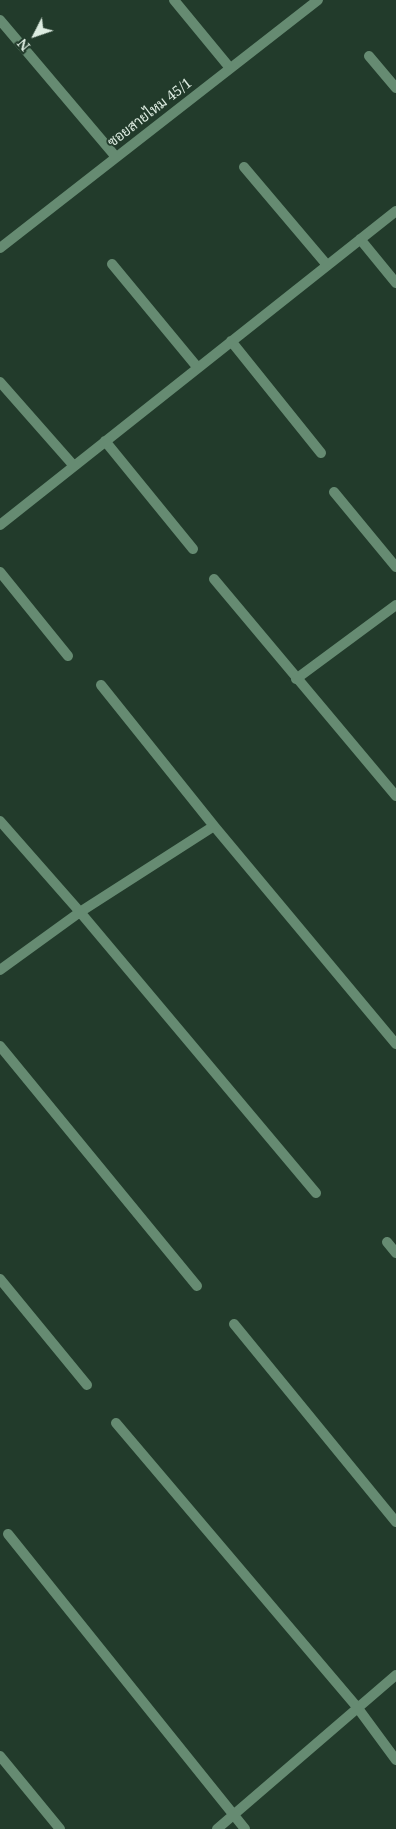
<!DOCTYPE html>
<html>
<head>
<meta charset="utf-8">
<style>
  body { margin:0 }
  #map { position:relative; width:396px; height:1829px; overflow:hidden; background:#223b2b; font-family:"Noto Serif",serif }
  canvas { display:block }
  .north { position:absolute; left:10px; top:10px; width:50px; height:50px; -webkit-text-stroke:4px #223b2b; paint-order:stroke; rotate:229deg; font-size:14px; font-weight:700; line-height:20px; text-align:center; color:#ddece1 }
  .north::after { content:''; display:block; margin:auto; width:18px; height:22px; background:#ddece1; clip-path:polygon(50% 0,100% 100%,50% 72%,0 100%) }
</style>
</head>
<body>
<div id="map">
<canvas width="396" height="1829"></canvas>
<div class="north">N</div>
</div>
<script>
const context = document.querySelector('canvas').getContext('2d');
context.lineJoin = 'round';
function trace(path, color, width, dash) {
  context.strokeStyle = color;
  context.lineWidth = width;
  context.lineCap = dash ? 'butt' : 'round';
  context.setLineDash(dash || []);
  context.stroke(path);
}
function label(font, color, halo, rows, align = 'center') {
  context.font = font + ' "Noto Serif",Sarabun,serif';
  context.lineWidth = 4;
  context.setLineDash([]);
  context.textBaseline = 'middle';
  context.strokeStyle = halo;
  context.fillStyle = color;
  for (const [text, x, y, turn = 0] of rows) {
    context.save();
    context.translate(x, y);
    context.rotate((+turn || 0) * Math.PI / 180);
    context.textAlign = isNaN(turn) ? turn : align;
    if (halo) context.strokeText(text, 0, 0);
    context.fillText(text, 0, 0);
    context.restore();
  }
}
const minor = new Path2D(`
  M174 0 230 68
  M0 20 116 157
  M369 56 396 88
  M244 167 327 265
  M360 239 396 283
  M0 248 318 0
  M112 264 198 368
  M231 341 321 453
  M0 382 74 466
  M105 441 193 549
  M334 492 396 567
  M0 525 396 211
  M0 572 68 656
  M214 579 396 796
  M296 679 396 605
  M101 685 214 826
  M0 821 80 912 316 1193
  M0 970 80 912 214 826 396 1044
  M0 1046 197 1286
  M387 1242 396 1253
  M0 1279 87 1385
  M234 1324 396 1522
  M116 1423 357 1707 396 1760
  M8 1534 245 1829
  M0 1756 60 1829
  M217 1829 396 1675`);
const streetNames = [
  ["ซอยสายไหม 45/1",150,113,-38]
];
trace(minor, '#668b72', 10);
label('14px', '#ddece1', '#223b2b', streetNames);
</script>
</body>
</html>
